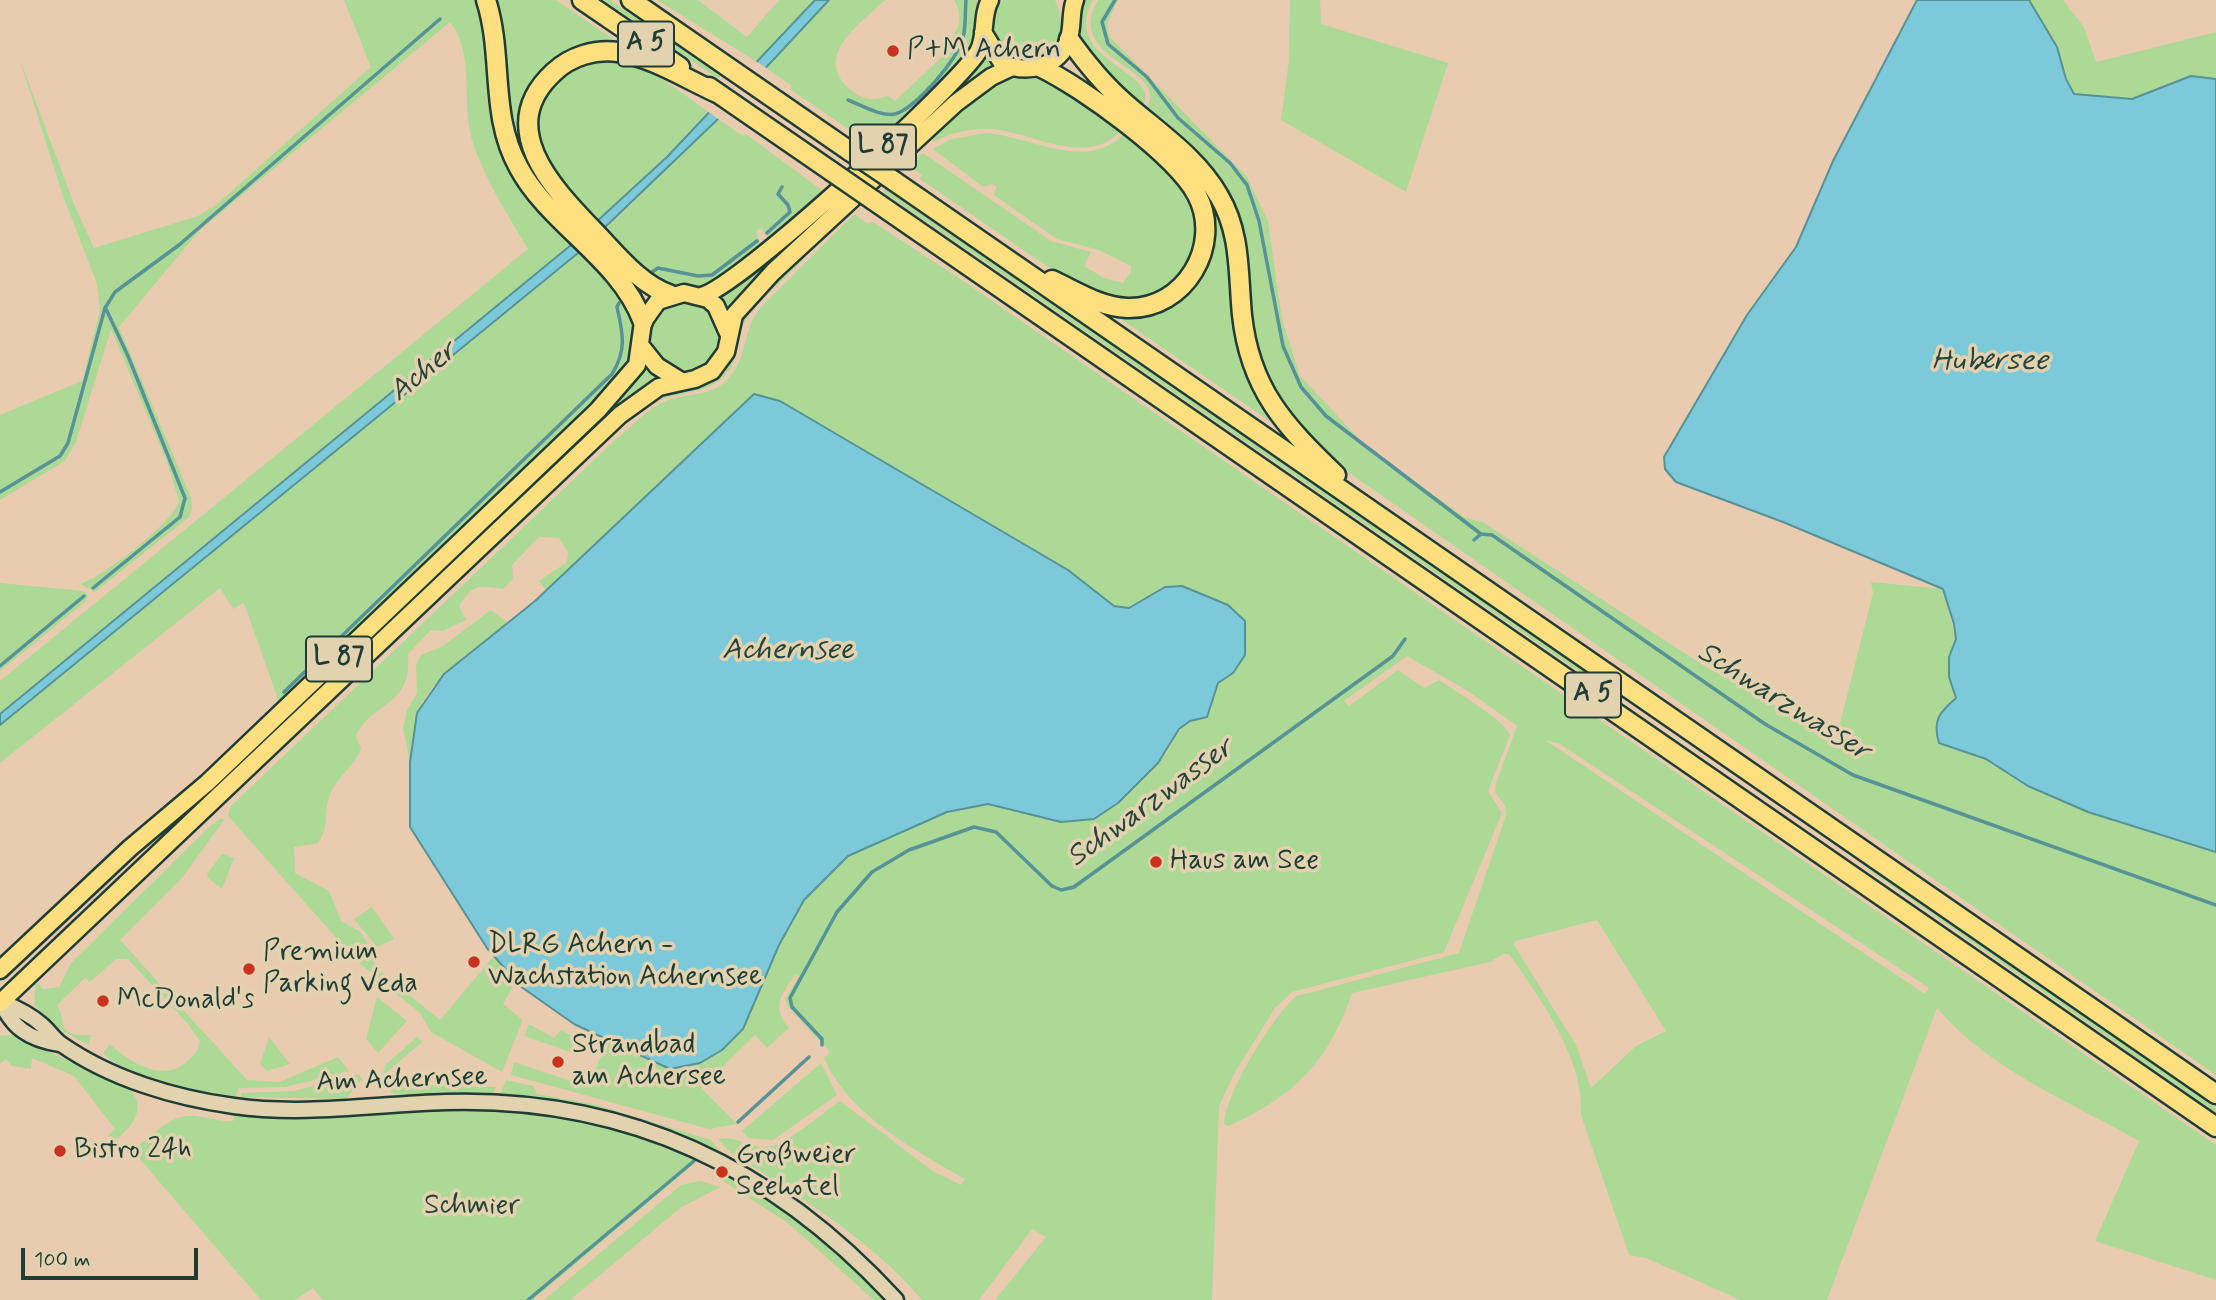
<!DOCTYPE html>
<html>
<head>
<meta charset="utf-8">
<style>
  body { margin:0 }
  #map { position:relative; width:2216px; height:1300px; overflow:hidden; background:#e9cbb0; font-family:Mynerve,sans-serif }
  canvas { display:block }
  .scale { position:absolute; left:21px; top:1248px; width:177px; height:32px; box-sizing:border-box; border:4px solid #1f3d34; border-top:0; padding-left:9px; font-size:21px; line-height:24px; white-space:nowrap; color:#1f3d34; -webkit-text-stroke:5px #e3d2af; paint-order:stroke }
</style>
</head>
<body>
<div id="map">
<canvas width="2216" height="1300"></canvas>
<div class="scale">100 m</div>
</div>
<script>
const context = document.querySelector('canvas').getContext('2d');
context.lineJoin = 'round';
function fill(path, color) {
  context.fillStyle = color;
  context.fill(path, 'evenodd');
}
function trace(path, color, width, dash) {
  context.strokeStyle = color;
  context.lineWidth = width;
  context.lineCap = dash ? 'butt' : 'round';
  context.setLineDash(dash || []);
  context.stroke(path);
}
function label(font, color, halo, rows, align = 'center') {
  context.font = font + ' Mynerve,sans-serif';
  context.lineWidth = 7;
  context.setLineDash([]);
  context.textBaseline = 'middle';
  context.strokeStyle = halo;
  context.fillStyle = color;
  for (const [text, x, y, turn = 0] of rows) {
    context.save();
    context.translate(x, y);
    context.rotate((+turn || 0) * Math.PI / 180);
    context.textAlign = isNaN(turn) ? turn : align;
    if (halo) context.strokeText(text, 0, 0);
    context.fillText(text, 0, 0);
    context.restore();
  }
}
const green = new Path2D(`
  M344 0H481L494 108 558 226 556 229 571 245 0 714V681L528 249C508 215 485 180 473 143 460 105 476 54 450 22L201 229 119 327 191 497 192 508 189 517 95 592 80 584C103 577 172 524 179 501L167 462 111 329 76 442 65 461 0 500V415L82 381 100 311 97 284 62 193 19 57 74 204 94 248 198 216 216 205 371 67Z
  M492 0H556L619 43 586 49 526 111 573 222 531 175 509 132Z
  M603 0H610L721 76 718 79Z
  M657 0H698L747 37 779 0H815L757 62Z
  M829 0H885C860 24 811 57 851 90 862 100 874 101 887 96L895 101 958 42 953 36C962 24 961 13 954 0H977C976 13 977 32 972 44 958 75 903 119 877 143L854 128 851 131 790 89 792 86 765 67Z
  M1003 0H1055C1067 23 1063 53 1034 59 1024 61 1015 57 1006 58 994 38 986 20 1003 0Z
  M1085 0H1093C1059 60 1159 70 1144 104 1136 99 1132 99 1126 95 1099 74 1066 35 1085 0Z
  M1098 0H1118L1107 24 1110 37 1247 177 1268 221 1282 319 1300 376 1363 443 1464 517 1484 523 1706 667 1836 739 1873 593 1871 582 1943 589 1956 639 1949 657V677L1956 698 1949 746 1986 759 2028 786 2216 852V1075L1358 479 1293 425 1255 358 1237 220 1155 120 1157 117 1147 107C1170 67 1062 61 1098 0Z
  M1290 0H1320L1321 24 1448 63 1406 192 1281 120 1289 60Z
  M2028 0H2063L2084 27 2096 62 2216 32V79L2191 76 2132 99 2074 94 2066 79 2057 47Z
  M988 53 995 66 972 82 764 271 726 311 718 298C816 227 902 138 988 53Z
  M609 56 647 68 710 113 667 157 598 221 553 180 534 131 541 96 566 69Z
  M1011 77H1046L1112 120 1111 123 1121 131C1085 168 1033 132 991 129 971 128 951 133 933 142L934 132C953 116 988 81 1011 77Z
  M718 119 743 136 746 134 824 192 774 238 768 237 761 228 756 231 762 248 714 283 699 286 658 282 618 247 620 245 605 229Z
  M987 133C1031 137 1087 172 1124 134L1136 144 1138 142 1185 185 1200 221 1189 269 1156 298 1117 302 1060 275 920 179 922 175 908 165 923 153 1051 241 1091 252 1084 266 1104 278 1123 283 1131 272V266L1099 250 1057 239 994 195 996 186 992 184 983 187 933 149 951 139Z
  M1191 170 1217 206 1275 419 1271 422 1115 315 1127 313 1204 265Z
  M885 189 1584 670 1605 685 1581 673 883 192Z
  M854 214 867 223 873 222 959 278 2216 1145V1280L2095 1241 2139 1141C2069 1101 1991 1071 1937 1008L1827 1300H1741L1646 1258 1629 1255 1581 1115C1585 1060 1540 998 1509 954H1503L1490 962 1352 993C1329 1062 1294 1096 1229 1126L1224 1124C1225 1095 1273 1014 1297 996L1459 953 1506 815 1505 806 1495 792 1496 783 1517 726 1468 691 1407 656 1344 701 1349 706 1398 670 1424 688 1439 680C1453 690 1506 721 1510 735L1488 791 1502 813 1444 952 1292 992 1275 1008 1235 1072 1219 1106 1212 1300H995L1046 1237 1032 1229 979 1300H922C874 1242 795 1193 731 1153L718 1139C735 1135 748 1147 766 1147 785 1147 823 1112 840 1101L934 1172 961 1185 965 1179C914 1150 848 1114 824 1058L830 1052 789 1008 785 999 799 976 796 974C781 993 771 1008 789 1028L767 1048 755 1035 701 1088 737 1124 709 1129 511 1075 514 1062 588 1087 608 1040 655 1062 779 945 804 900 848 856 947 812 988 804 1061 822C1092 804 1125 786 1154 765 1180 748 1165 726 1207 717L1218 683 1233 673 1245 621C1220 597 1198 593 1165 587L1129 608 1114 606 1068 570 780 401 753 394 546 590 539 581 567 562 568 552 559 538 539 537 512 565 513 579 503 589C478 585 473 584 459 606L466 620 443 631 431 630 408 654C412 709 373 699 356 736L361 749C354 767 336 778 330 795 323 812 330 827 318 843L294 847 295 873 329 891 341 921 361 932 373 953 374 966 440 1020 494 956 516 981 503 1004 523 1020 502 1072 431 1032 420 1013 357 961 228 816 230 807 615 440C631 427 648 408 666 401 687 392 709 398 727 380 747 360 742 332 760 308ZM1545 740 1560 744 1929 988 1925 994ZM1597 920 1666 1031 1636 1046 1591 1088 1576 1045 1514 945 1515 941Z
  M814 244C805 264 763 293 747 318 735 338 741 364 720 380 699 396 672 391 650 405L648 403C671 387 703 395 723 374 739 357 732 337 742 318 758 289 790 266 814 244Z
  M578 253 593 269 596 267 619 292 633 321 628 363 597 401 280 705 244 603 233 609 220 588 0 763V725Z
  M685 302 707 306C756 387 631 387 651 326 657 310 670 303 685 302Z
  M648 366 659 376 601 422 599 420Z
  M0 583 83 591 88 595 85 602 0 671Z
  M491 610 508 623C477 648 433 674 418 712 412 726 412 746 410 761L403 728 407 710 417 693 416 665 421 655 443 646Z
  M221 818 224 820 182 878 120 940 247 1080 279 1082 338 1057 349 1071 286 1087 239 1088 235 1098C203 1091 123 1077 103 1053L110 1044C130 1063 165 1084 189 1060 195 1054 198 1050 200 1041L188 1024 128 959H116L90 982 85 978 57 1005C68 1020 53 1037 91 1035L88 1045 61 1030 34 1005 36 981 43 989 59 987 71 963 210 826Z
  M222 854 234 858 222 889 208 878 207 874Z
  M1855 858 2189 1088 2216 1108V1113L1869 870Z
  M372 907 394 939 377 947 354 919Z
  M377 997 407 1021 378 1053 366 1039Z
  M529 1024 554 1038 561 1030 579 1039 573 1053 524 1036Z
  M12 1035 128 1088C149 1107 132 1128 113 1142L108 1135 115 1129 74 1076 32 1058 31 1069 12 1066 6 1059 0 1064V1036Z
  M269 1037 290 1064 267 1071 260 1064Z
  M417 1037 422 1042 386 1073 393 1084 496 1087 492 1097 397 1095 388 1090 382 1078 385 1065Z
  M821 1063 837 1095 773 1140 749 1138 742 1131Z
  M358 1074 362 1079 346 1099 241 1097V1093L294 1091Z
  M506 1080 533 1086 537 1094 597 1105 711 1140 725 1157C660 1116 575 1100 499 1097Z
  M510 1107 629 1129 695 1157V1163L533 1300H323L313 1288 295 1300H261L133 1151C150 1137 171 1113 194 1116 208 1117 220 1122 233 1121L235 1114 314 1117Z
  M721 1169 782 1207 819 1235 888 1300H874L788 1223 717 1177Z
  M700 1181 720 1187 680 1208 570 1300H544L681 1185Z`);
const water = new Path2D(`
  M815 0H829L718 119 578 253 0 725V714L571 245 667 157Z
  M1917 0H2029L2057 47 2066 79 2074 94 2132 99 2191 76 2216 79V852L2088 812 2028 786 1986 759 1939 743C1932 720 1940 712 1956 698L1949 677V657L1956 639 1954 624 1943 589 1783 522 1676 482 1665 469 1664 457 1747 315 1796 247 1833 161Z
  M754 394 780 401 1068 570 1114 606 1129 608 1165 587 1182 586 1228 605 1245 621V655L1233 673 1218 683 1207 717 1190 721 1179 729 1158 763 1118 803 1094 819 1061 822 988 804 947 812 848 856 804 900 779 945 743 1029 722 1050 700 1063 670 1069 655 1062 574 1024 520 986 487 948 410 827V762L417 713 444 674 535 601Z`);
const pier = new Path2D(`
  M754 60 768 69 721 121 707 111Z`);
const stream = new Path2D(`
  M1115 0 1102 22 1108 44 1147 77 1178 118 1230 163 1247 185 1259 221 1283 346 1301 387 1326 416 1481 534
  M848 100C861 105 881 117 895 114 915 109 959 58 963 38 966 26 965 12 966 0
  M767 233 790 212 788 205 778 194 782 187
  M652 272 658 268 698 276 712 275 757 241
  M0 492 60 456 68 443 105 308 115 292 179 245 440 19
  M1474 540 1481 534 1492 535 1765 724 1853 775 2216 905
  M93 588 180 517 185 498 128 356 106 309
  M0 666 84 596
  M284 692 612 374C627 350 623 334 617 307L619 303
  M822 1045V1039L792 1007 790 998 837 912 872 872 909 850 974 827 996 832 1052 886 1061 890 1074 887 1393 656 1405 639
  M738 1122 809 1057
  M528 1300 694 1161`);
const secondary = new Path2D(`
  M0 999C11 1027 29 1040 60 1044
  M2 1002C17 1008 30 1014 42 1025 49 1031 54 1039 61 1044 111 1079 175 1098 234 1106 304 1116 376 1104 446 1102 628 1097 774 1167 896 1300`);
const primary = new Path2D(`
  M983 32 1002 63C1027 75 1061 67 1069 38 1073 25 1070 13 1075 0
  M701 296C738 288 954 89 978 52 987 36 981 16 990 0
  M641 346 657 366 681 381
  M0 970 130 848 207 783 598 410 637 365 643 322 658 301 684 293 708 299 716 306 728 333
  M0 1003 620 415 659 387 695 379 712 371 726 352 734 315 773 272 956 103 991 77 1012 67`);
const highway = new Path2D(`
  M486 0C504 56 489 115 519 168 550 225 620 259 643 322
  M582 0 680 67
  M631 0 851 152
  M1069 39C1086 63 1103 84 1125 103 1158 132 1197 157 1219 196 1241 233 1238 273 1242 315 1250 389 1284 425 1336 475
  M1040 67C1082 87 1176 155 1197 195 1223 245 1185 310 1127 308 1100 307 1076 291 1052 280
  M709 87 831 171
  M894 181 2216 1094
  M873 200 2216 1127
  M671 295C641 285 618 256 597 234 556 191 492 129 554 72 571 56 595 49 618 52 652 57 686 79 717 93`);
const highwayBridge = new Path2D(`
  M851 152 894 181
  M831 171 873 200`);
const markers = [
  [893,51,7,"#c8321e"],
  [1156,862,7,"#c8321e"],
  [474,962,7,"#c8321e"],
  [249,969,7,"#c8321e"],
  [103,1001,7,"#c8321e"],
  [558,1062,7,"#c8321e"],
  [60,1151,7,"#c8321e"],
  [722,1172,7,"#c8321e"]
];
const shields = [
  [646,44,56],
  [883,147,66],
  [339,659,66],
  [1593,695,56]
];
const shieldNames = [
  ["A 5",646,44],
  ["L 87",883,147],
  ["L 87",339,659],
  ["A 5",1593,695]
];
const poiNames = [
  ["P+M Achern",907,51],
  ["Haus am See",1170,862],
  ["DLRG Achern -",488,946],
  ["Wachstation Achernsee",488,978],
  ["Premium",263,953],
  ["Parking Veda",263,985],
  ["McDonald's",117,1001],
  ["Strandbad",572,1046],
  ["am Achersee",572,1078],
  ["Bistro 24h",74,1151],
  ["Großweier",736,1156],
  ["Seehotel",736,1188]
];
const streetNames = [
  ["Am Achernsee",402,1081,-2]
];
const parkNames = [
  ["Schmier",472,1207]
];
const waterNames = [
  ["Hubersee",1990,363],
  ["Acher",424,373,-39],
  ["Achernsee",788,652],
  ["Schwarzwasser",1783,703,32],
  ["Schwarzwasser",1151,804,-36]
];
fill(green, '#add997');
fill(water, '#7ccad9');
trace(water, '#579297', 2);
fill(pier, '#e9cbb0');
trace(stream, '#579297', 3.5);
trace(secondary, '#1f3d34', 19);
trace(primary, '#1f3d34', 21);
trace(highway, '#1f3d34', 23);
trace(secondary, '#e3d2af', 14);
trace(primary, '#fedf80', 16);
trace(highway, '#fedf80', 18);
trace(highwayBridge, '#1f3d34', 23, []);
trace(highwayBridge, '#fedf80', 18);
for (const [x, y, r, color] of markers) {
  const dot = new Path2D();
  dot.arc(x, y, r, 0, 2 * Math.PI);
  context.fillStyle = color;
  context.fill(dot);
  trace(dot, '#e3d2af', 2.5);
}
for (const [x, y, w] of shields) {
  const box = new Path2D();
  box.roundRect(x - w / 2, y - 22.5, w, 45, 5);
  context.fillStyle = '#e3d2af';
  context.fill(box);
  trace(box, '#1f3d34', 2);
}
label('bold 26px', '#1f3d34', null, shieldNames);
label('28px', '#1f3d34', '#e3d2af', poiNames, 'left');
label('28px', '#1f3d34', '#e3d2af', streetNames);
label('28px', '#264539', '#e3d2af', parkNames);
label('italic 30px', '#24443c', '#e3d2af', waterNames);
</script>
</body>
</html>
